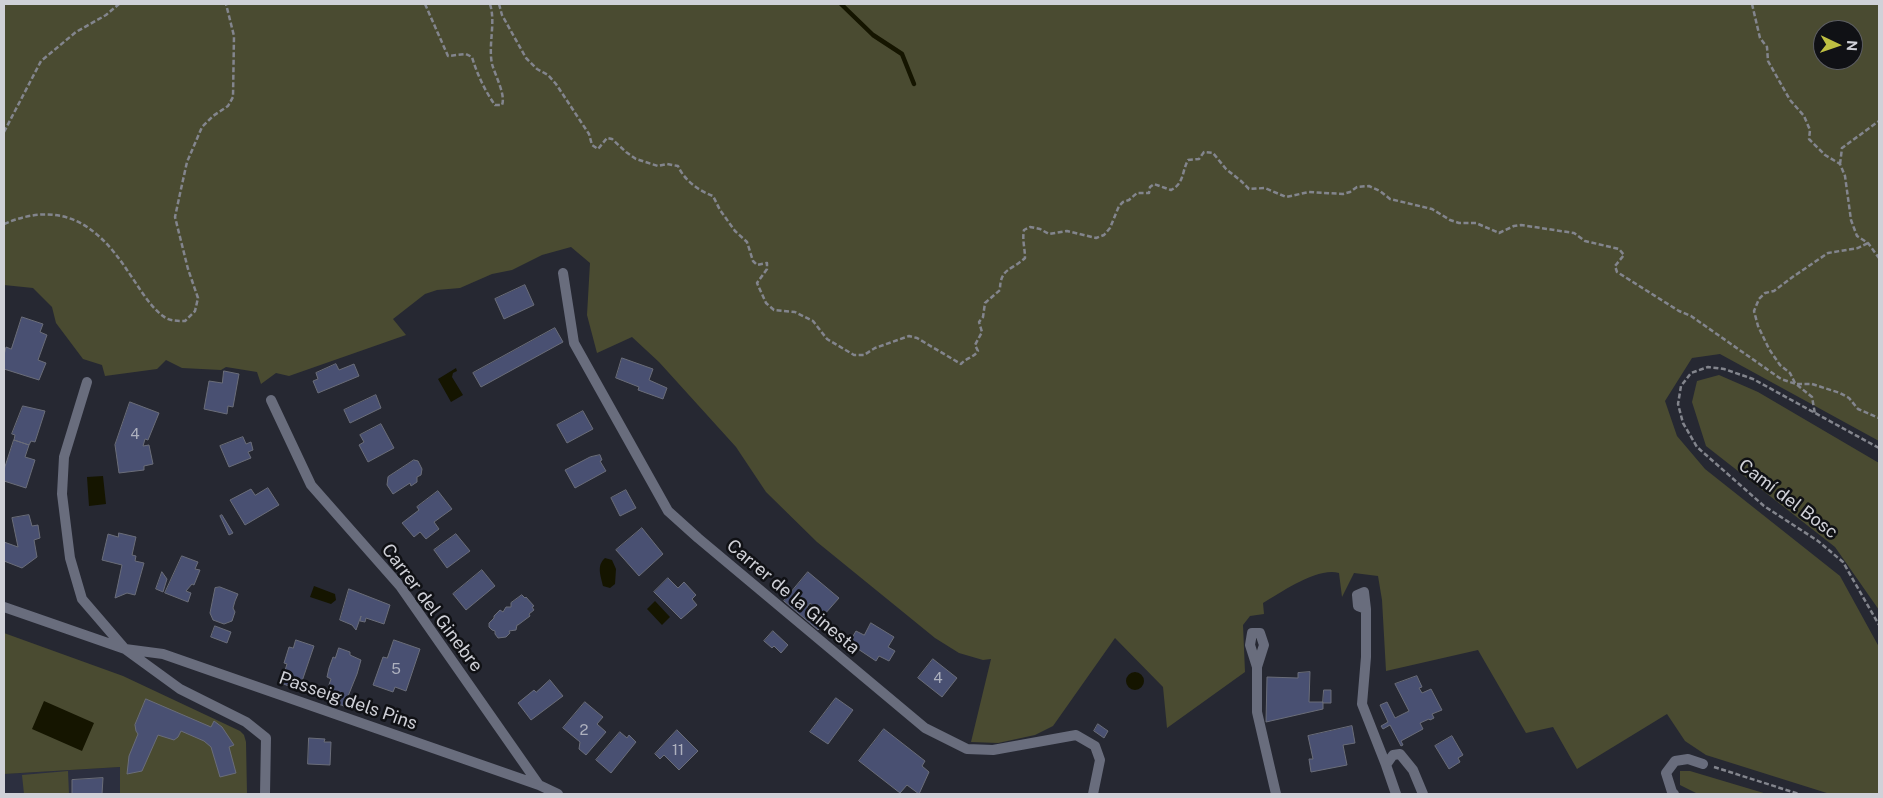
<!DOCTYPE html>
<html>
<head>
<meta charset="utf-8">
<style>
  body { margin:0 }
  #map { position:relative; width:1883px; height:798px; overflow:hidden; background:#262832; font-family:"Public Sans",sans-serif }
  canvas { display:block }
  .frame { position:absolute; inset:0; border:5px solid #d0d1d8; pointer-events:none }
  .north { position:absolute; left:1813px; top:20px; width:50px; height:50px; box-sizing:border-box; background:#101115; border:1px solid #5d5e63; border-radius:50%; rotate:93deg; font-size:14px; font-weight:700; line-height:20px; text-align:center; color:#d0d1d8 }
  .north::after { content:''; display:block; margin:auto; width:18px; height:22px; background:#bebf42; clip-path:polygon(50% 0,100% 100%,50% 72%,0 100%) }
</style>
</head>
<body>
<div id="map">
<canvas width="1883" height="798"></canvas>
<div class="frame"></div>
<div class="north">N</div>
</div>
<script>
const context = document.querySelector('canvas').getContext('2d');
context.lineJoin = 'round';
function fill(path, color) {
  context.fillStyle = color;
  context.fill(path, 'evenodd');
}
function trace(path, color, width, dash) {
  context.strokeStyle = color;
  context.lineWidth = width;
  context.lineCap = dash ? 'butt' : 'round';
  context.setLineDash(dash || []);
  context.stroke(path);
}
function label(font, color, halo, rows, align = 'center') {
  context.font = font + ' "Public Sans",sans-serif';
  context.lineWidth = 5;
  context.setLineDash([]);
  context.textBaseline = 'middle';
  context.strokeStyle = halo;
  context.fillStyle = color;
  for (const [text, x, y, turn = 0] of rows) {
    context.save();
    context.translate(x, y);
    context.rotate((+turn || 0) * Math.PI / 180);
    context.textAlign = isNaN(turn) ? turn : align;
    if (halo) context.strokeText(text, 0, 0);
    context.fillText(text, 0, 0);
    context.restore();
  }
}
const built = new Path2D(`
  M121 767 120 794H4V774Z`);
const green = new Path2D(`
  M4 4H1879V441L1720 354 1692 358 1665 401 1677 436 1705 469 1840 576 1879 647V794H1830L1706 755 1685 741 1667 714 1577 769 1553 727 1526 733 1478 650 1386 671 1382 600 1378 576 1354 573 1342 597 1339 573C1317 567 1282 592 1263 603L1264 614 1250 616 1243 625 1245 672 1167 728 1163 687 1115 638 1053 726 1035 735 998 743 971 742 991 659 983 660 959 653 935 638 817 542 766 492 736 447 659 362 632 337 597 353 587 315 590 263 571 247 542 255 512 270 492 274 460 288 437 290 425 294 393 319 406 335 289 376 276 373 261 384 257 372 226 367 221 370 182 368 166 360 157 369 105 376 102 365 83 359 56 323 52 307 33 288 4 285ZM1823 30H1853V60H1823Z
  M1719 375 1758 392 1879 463V610L1835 547 1706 446 1692 402 1697 381Z
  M4 633 123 676 240 731 244 735 246 742 247 794H120V767L4 774Z
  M68 771 69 794H24L22 775Z
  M1680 771H1690L1767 794H1698L1680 785Z`);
const water = new Path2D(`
  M456 368 457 371 453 373 452 377 463 395 451 402 438 379Z
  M103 476 106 504 89 506 87 477Z
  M605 558 612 560 616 569 615 584 610 588 603 586C601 576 596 566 605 558Z
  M314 586 335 594 336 600 331 604 310 597Z
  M655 601 670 617 662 625 647 609Z
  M1126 681a9 9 0 1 1 18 0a9 9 0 1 1-18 0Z
  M44 701 94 723 82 751 32 729Z`);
const stream = new Path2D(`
  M841 4 873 35 902 54 914 84`);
const building = new Path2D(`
  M525 285 534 305 504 319 495 299Z
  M22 317 43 324 40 332 47 335 38 360 46 363 39 380 4 369V355L6 347 11 349Z
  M555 328 563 342 481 387 473 373Z
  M622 358 653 369 649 380 667 388 663 399 638 390 639 387 616 378Z
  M336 364 339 370 354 364 359 376 318 393 313 381 318 379 316 373Z
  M224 371 239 374 233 407 228 406 227 414 204 409 209 381 222 383Z
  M376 395 381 408 350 423 344 410Z
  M130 402 159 413 148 440 145 439 143 446 149 445 153 464 144 466V470L119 473 115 445Z
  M23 406 45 411 35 442 31 441 29 445 14 440 15 435 12 434Z
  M583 411 593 429 567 443 557 425Z
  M381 424 394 448 368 462 359 445 364 442 360 435Z
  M243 437 246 444 251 442 253 450 248 452 251 458 229 467 220 446Z
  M14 440 29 445 25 457 35 460 26 488 4 481V470Z
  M600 455 602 460 600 461 606 471 575 488 565 470 590 457Z
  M414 460 418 461 422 469 421 475 417 477V482L411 486 410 483 393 494 387 485 388 477Z
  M268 488 279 505 245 525 230 500 251 489 255 495Z
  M626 490 636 508 620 516 611 498Z
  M438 491 452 509 434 522 439 529 426 539 420 532 414 537 402 523 419 510 417 507Z
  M29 515 32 526 38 525 40 538 34 540 37 557 22 568 4 561V542L18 547 12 518Z
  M222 515 233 533 229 535 220 516Z
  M642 528 663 554 639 576 616 550Z
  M119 533 136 537 132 555 136 556 135 561 144 563 135 595 127 593 115 598 122 565 102 560 108 534 118 537Z
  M456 534 470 551 447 568 434 550Z
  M182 556 198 562 195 569 200 570 194 585 192 584 186 591 191 593 188 602 165 593Z
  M482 570 495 586 466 610 453 594Z
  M162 572 167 579 163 592 156 589Z
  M808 572 839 598 824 615 810 603 807 607 826 622 818 630 784 601Z
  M668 578 678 588 684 582 696 595 692 599 697 605 681 619 654 592Z
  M220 587 238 594 235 601 233 608 235 612 232 621 224 624 213 620 210 613 215 588Z
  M349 589 390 605 384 624 366 618 365 622 360 621 361 616 356 630 352 625 340 620Z
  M522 595 525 598 526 597 534 606 532 607 534 610 529 614 530 616 518 625H517L516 630 509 631 510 633 506 637 498 638 495 634V631L492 630 489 627V623L494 618V616L500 610 503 612 506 607H511V603Z
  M871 623 894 637 888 647 895 651 889 661 879 656 876 661 849 643 856 631 864 635Z
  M215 626 231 632 227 643 211 637Z
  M773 631 788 645 781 653 774 646 772 648 764 641Z
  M296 640 314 646 299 690 281 683 287 664 284 663 289 647 293 648Z
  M394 640 420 649 406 691 395 687 393 692 373 685 383 657 387 658Z
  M339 648 350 652V655L361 660 357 674 344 706 324 699 331 679 327 677 329 668 333 657 335 658Z
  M933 659 957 678 942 697 918 678Z
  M1310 672 1309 702H1323V709L1266 722 1267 677 1298 678V673Z
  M1417 676 1422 687 1419 688 1422 693 1431 689 1442 710 1432 714 1434 718 1430 720 1429 719 1420 723 1423 729 1401 741 1403 745 1401 746 1390 725 1383 729 1381 726 1388 722 1380 705 1387 702 1395 718 1409 711 1395 684Z
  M550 680 563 696 531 720 518 703 534 690 536 692Z
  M1324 690H1331V703H1323Z
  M836 698 853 710 828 744 810 732Z
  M146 699 211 727 214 721 222 727 234 745 229 747 236 773 220 777 211 747 204 741 181 731 178 737 174 740 158 735 142 771 127 774 129 756 138 734 136 731 135 725Z
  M585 702 603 717 597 724 606 732 586 755 579 749 580 742 563 728Z
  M1098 724 1108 731 1104 738 1094 731Z
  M1352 726 1355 743 1343 745 1347 765 1311 772 1309 759H1313L1308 736Z
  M884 729 925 761 922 766 929 772 919 794 907 785 900 793 859 761Z
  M677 730 698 751 679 770 664 755 660 759 655 754Z
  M620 732 627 738 629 735 636 742 611 773 596 760Z
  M1452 736 1463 755 1458 758 1460 762 1449 769 1435 746Z
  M309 738 325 739 324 742H331L330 765 308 764Z
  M103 778 102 794H72V780Z`);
const path = new Path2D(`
  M425 4 448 56 466 54 472 57C477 74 485 91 495 105H502C506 95 495 75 492 64 488 44 496 23 490 4
  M499 4 502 15 526 58 537 69 548 75 556 84 589 134 592 145 598 149 607 138 612 139 626 152 636 159 658 166 667 164 678 166C684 180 699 191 713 196L720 210 735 231 747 242 753 261 757 265 767 263V269L757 283 766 303 774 310 795 312 813 321 827 339 854 355H864L875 348 909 336 917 338 961 364C966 358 973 358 978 351L975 345 982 332 979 322 983 317 985 303 1000 290C1000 268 1011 271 1025 258 1025 248 1022 240 1024 230L1030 227 1040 229 1049 234 1067 231 1096 238 1104 235 1110 228 1119 206 1123 202 1129 200 1137 193H1149L1150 187 1154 184 1171 190C1184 184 1182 171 1188 160L1199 159 1204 152 1213 153 1226 169 1241 181 1249 189 1265 188 1286 197 1309 192 1343 194 1350 192 1357 187 1369 186 1380 191 1390 199 1432 209 1450 220 1459 223H1476L1499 233 1514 226 1521 225 1574 233 1585 241 1619 249 1624 255 1615 266 1617 272 1679 311 1691 316 1781 379 1796 384 1812 397 1815 414
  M1752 4 1760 38 1767 47 1768 61 1790 100 1804 116 1810 130 1809 139 1825 155 1840 164 1845 176 1851 220 1857 236 1868 243 1879 258
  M4 132 41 61 76 32 106 15 119 4
  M1840 164 1842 148 1879 121
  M4 224C60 200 96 223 127 270 137 284 149 306 163 316 169 321 177 321 185 321L195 311 198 298 188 269 175 217 181 189 187 162 202 127 213 116 228 106 233 97 234 36 226 4
  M1795 383 1790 373 1780 365 1769 349 1758 326 1754 311 1759 299 1765 293 1774 291 1794 276 1828 253 1858 248 1868 243
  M1797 384H1812L1840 393 1849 398 1858 409 1879 418
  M1879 448 1753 379 1724 369 1708 367 1691 373 1681 386 1678 404 1683 423 1697 447 1764 506 1818 541 1843 562 1879 625
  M1714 767 1799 794`);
const minor = new Path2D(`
  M563 273 574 343 668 511 698 538 925 728 967 749 993 750 1076 735 1095 746 1100 760 1093 794
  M87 382 64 457 62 494 70 558 82 599 125 649
  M271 400 311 485 400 586 539 785
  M4 607 125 649 180 689 246 722 266 738 265 794
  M1366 609 1358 606 1357 595 1364 592 1366 609V657L1362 704 1386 765
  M125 649 163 654 539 785 558 794
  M1257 667 1250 645 1252 633H1260L1264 645 1257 667V712L1276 794
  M1396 794 1386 765 1393 755 1400 754 1413 770 1423 794
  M1674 794 1672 792 1666 773 1675 761 1688 759 1703 764`);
const numberNames = [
  ["4",135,434],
  ["5",396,669],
  ["4",938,678],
  ["2",584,730],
  ["11",678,750]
];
const streetNames = [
  ["Camí del Bosc",1788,499,37],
  ["Carrer de la Ginesta",793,597,40],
  ["Carrer del Ginebre",432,608,53],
  ["Passeig dels Pins",348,701,19]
];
fill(built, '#2c2f3f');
fill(green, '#4a4b31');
fill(water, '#151500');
trace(stream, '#151500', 4.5);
fill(building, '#495072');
trace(building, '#6a6d79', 1);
trace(path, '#83858d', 2.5, [5, 2.5]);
trace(minor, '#696d7d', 10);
label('15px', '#aeb1be', null, numberNames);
label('18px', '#d0d1d8', '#101115', streetNames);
</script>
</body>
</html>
